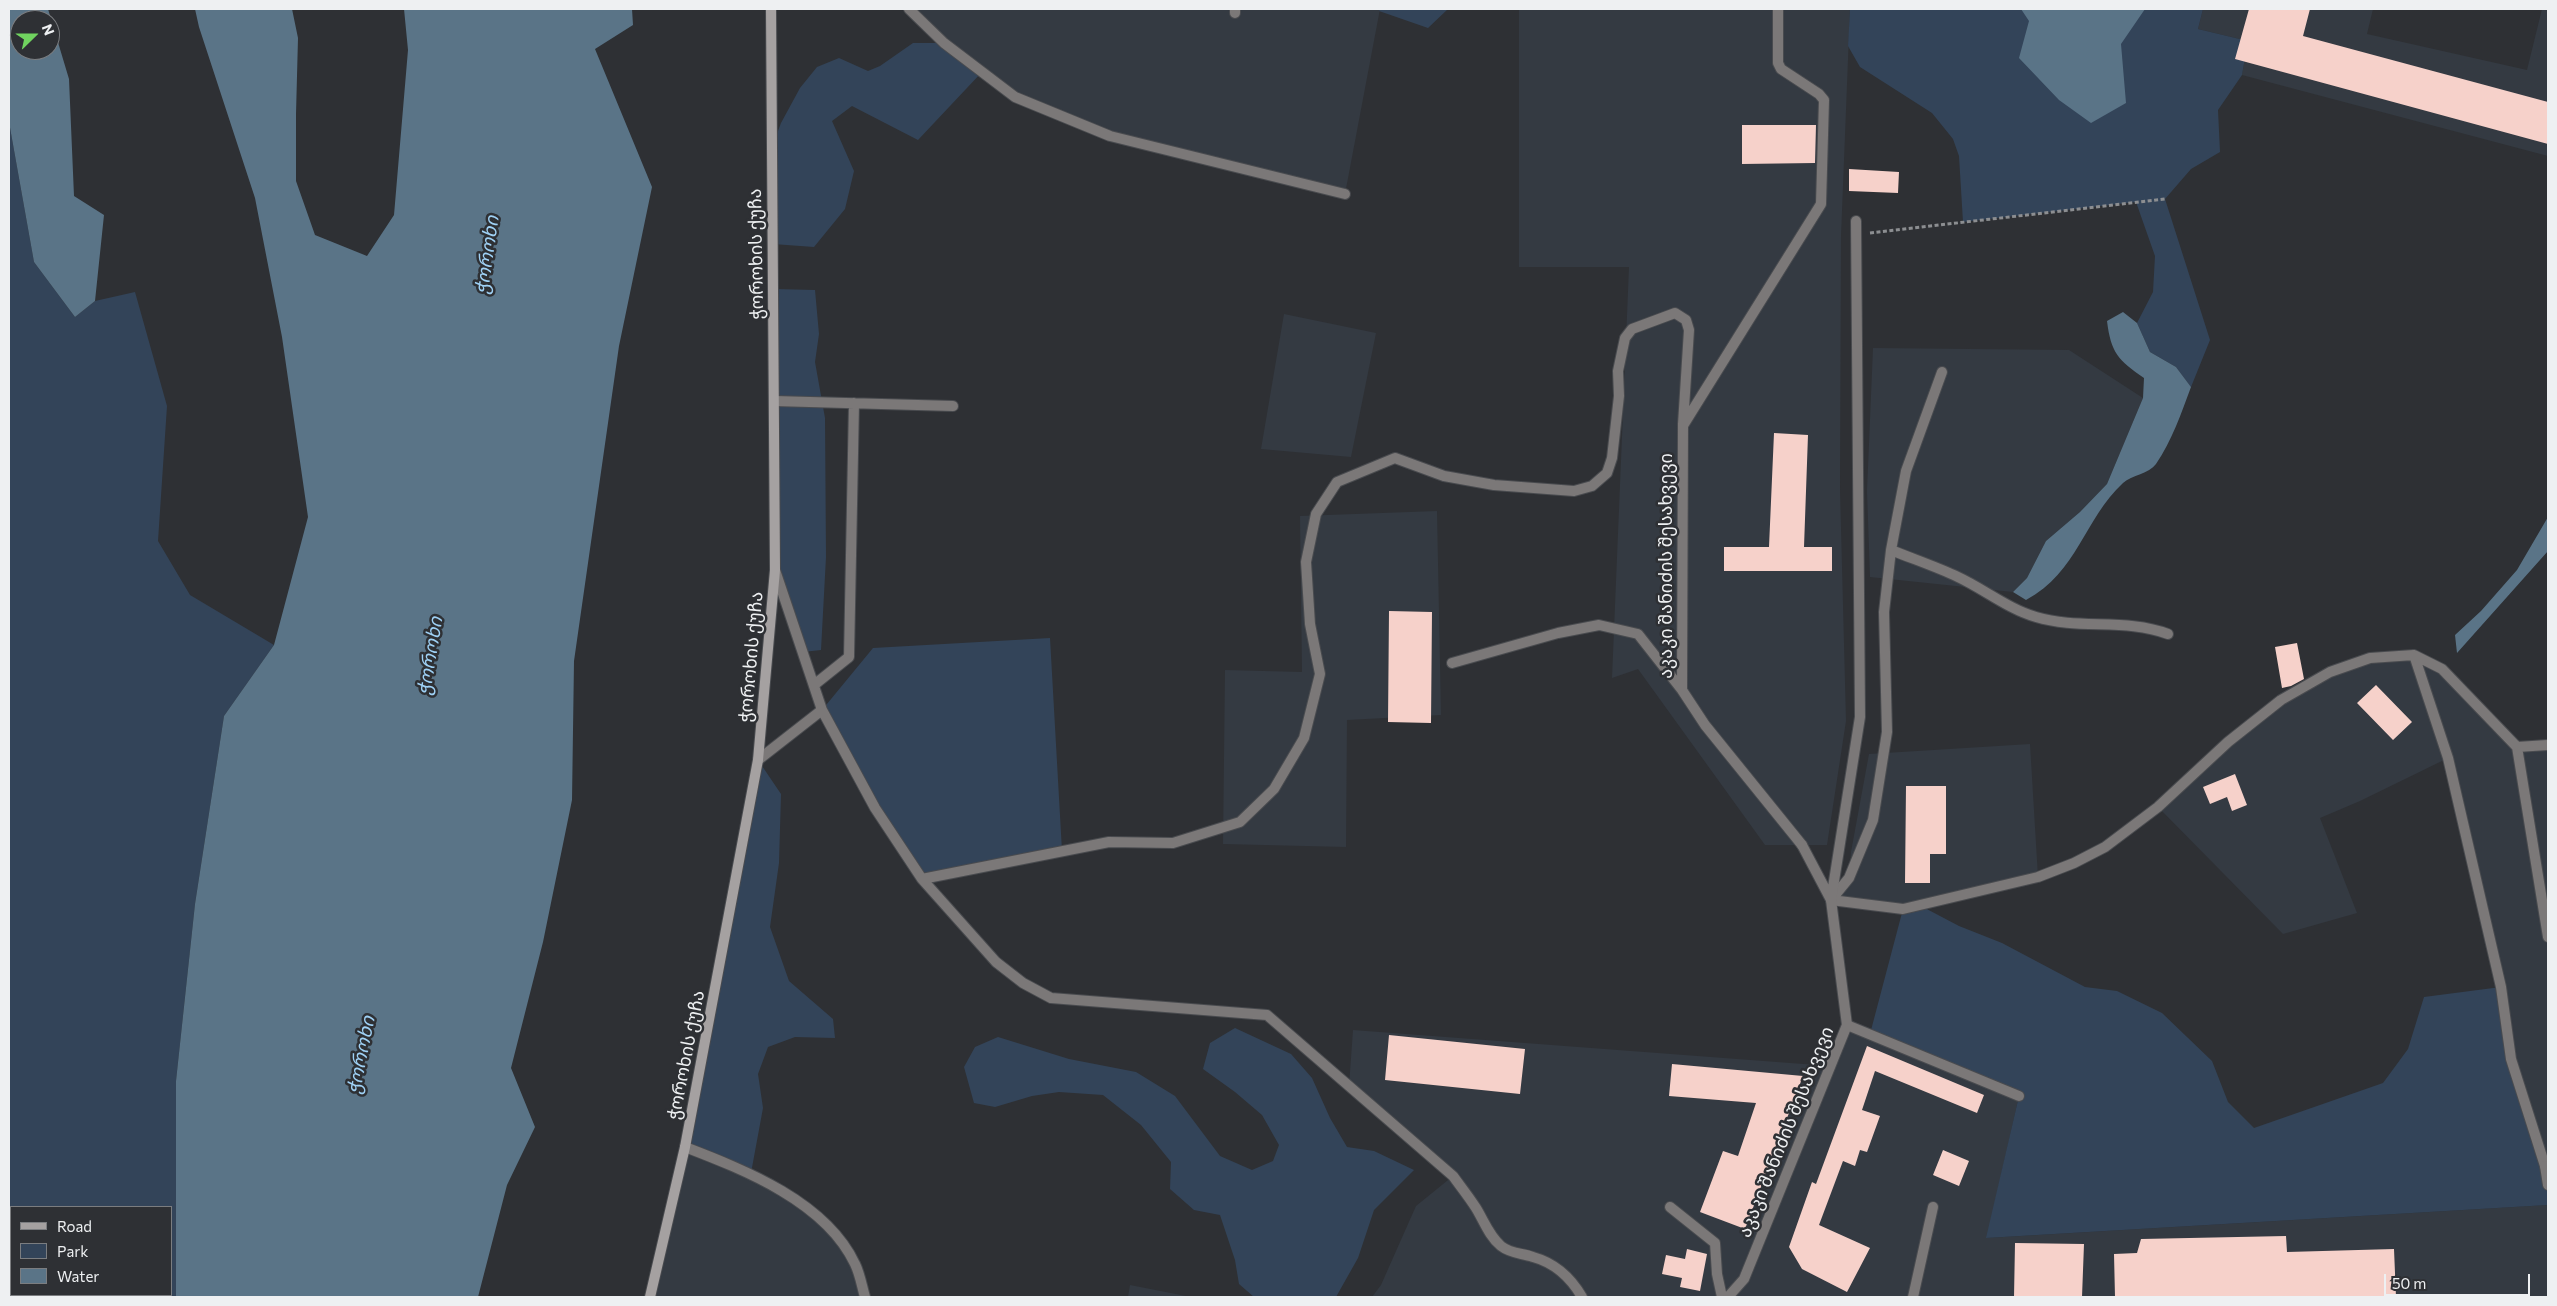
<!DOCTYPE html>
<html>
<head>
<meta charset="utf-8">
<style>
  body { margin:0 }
  #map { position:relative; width:2557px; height:1306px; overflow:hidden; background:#2e3034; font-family:Commissioner,sans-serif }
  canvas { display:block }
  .frame { position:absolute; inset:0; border:10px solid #eef0f2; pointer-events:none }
  .legend { position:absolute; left:10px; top:1206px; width:162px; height:90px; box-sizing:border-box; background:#2e3034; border:1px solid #7b7d80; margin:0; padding:6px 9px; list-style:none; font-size:15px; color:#eef0f2 }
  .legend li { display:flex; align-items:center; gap:10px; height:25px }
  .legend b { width:25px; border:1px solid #7b7d80 }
  .north { position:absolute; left:10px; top:10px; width:50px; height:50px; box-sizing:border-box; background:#2e3034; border:1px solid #7b7d80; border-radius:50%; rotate:68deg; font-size:14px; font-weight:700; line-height:20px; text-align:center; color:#eef0f2 }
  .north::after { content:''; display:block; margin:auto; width:18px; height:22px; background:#70d35f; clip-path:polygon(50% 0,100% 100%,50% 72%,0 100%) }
  .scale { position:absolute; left:2384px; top:1274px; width:146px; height:22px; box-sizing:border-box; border:2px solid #eef0f2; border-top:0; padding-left:6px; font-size:15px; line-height:18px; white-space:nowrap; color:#eef0f2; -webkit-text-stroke:4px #2e3034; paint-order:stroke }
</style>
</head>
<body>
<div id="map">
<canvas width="2557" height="1306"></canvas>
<div class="frame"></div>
<ul class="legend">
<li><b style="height:6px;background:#a5a1a1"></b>Road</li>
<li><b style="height:14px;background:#334459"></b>Park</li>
<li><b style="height:14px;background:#5a7487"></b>Water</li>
</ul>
<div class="north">N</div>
<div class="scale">50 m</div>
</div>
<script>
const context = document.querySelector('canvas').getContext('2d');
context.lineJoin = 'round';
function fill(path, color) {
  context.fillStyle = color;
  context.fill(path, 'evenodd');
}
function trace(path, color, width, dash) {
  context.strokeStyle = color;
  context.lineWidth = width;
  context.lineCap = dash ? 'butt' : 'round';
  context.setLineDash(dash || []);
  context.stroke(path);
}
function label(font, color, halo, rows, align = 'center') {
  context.font = font + ' Commissioner,"Noto Sans Georgian",sans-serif';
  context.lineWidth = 5;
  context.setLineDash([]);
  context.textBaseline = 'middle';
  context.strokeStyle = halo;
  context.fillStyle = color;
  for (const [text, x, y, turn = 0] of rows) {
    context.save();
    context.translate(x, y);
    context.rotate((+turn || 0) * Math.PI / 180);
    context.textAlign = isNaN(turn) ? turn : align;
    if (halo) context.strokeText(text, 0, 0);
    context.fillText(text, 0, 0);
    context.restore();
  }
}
const built = new Path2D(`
  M909 9H1380L1345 194 1110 136 1015 97Z
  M1519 9H1850L1841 236 1840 489 1846 721 1827 845H1765L1638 669 1612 678 1629 267H1519Z
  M2203 9H2373L2367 34 2527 70 2542 9H2548V156L2242 75 2248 41 2198 29Z
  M1284 314 1376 333 1351 457 1261 449Z
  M1873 348 2069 350 2143 398 2107 484 2080 512 2046 541 2027 578 2013 592 1870 577 1867 491Z
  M1437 511 1441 715 1347 720 1346 847 1223 844 1225 670 1302 672 1300 516Z
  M2414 655 2442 669 2517 747 2548 745V1185L2511 1059 2448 758 2360 801 2320 818 2357 913 2283 934 2158 807 2281 700 2370 658Z
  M2030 744 2038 877 1921 906 1831 900 1849 878 1851 852 1869 754Z
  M1847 1025 2019 1096 1987 1238 2548 1205V1297H1372L1381 1285 1416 1206 1453 1176 1349 1086 1353 1030 1830 1066Z
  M685 1147 726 1163 808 1210 855 1264 865 1297H650Z
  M1130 1285 1191 1297H1128Z`);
const green = new Path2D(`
  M1380 9H1448L1428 28 1379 11Z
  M1850 9H2203L2198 29 2248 41 2242 75 2218 110 2220 152 2191 169 2165 199 2210 340 2191 387 2176 367 2150 352 2137 323 2153 292 2155 256 2136 202 1963 222 1959 156 1953 139 1932 113 1860 67 1848 46Z
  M913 43H944L982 72 918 140 852 106 832 121 854 171 845 209 814 247 773 244 772 147 781 123 800 88 817 67 839 58 868 71 880 66Z
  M9 122 34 262 75 317 95 301 135 292 167 406 158 541 190 595 274 645 224 716 195 904 176 1081V1297H9ZM11 1207H171V1295H11Z
  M773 289 815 290 819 334 815 362 825 418 826 557 821 650 803 652 775 570Z
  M1050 638 1062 851 922 879 822 710 873 648Z
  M758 760 781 794 779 863 770 927 789 981 833 1019 835 1038 795 1037 768 1047 758 1074 763 1108 751 1173 685 1147Z
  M1921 906 1959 926 2002 943 2085 987 2117 991 2162 1013 2212 1061 2228 1102 2254 1128 2383 1083 2408 1049 2424 997 2501 987 2511 1059 2548 1185V1205L1986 1238 2019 1096 1870 1034 1903 909Z
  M1235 1028 1291 1054 1312 1078 1330 1118 1347 1147 1374 1151 1414 1170 1374 1210 1358 1258 1336 1297H1254L1239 1284 1235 1260 1220 1215 1194 1210 1170 1189 1171 1162 1141 1125 1103 1095 1059 1092 1032 1096 995 1107 974 1103 964 1067 975 1047 998 1037 1069 1059 1136 1072 1175 1096 1220 1156 1252 1170 1273 1161 1279 1145 1262 1115 1235 1092 1203 1069 1210 1043Z`);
const water = new Path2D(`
  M9 9H48L69 79 74 196 104 215 95 301 75 317 34 262 9 122ZM20 20H50V50H20Z
  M195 9H292L298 38 296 114V181L315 235 367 256 394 215 408 50 404 9H632L633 25 595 49 652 187 619 346 574 661 572 800 543 942 511 1068 535 1127 507 1185 478 1297H176V1081L195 904 224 716 274 645 308 517 282 337 255 198 199 27Z
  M2021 9H2145L2121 44 2126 103 2091 123 2059 100 2019 58 2029 21Z
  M2123 312 2137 323 2150 352 2176 367 2191 387C2181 414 2172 440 2156 464 2149 474 2132 475 2123 483 2084 519 2078 572 2026 600L2013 592 2027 578 2046 541 2080 512 2107 484 2143 398 2144 378C2118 360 2111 353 2107 321Z
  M2548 517V551L2457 653 2455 635 2481 611 2517 570Z`);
const building = new Path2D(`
  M2249 9H2310L2303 36 2548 102V144L2235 59Z
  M1742 125H1816L1815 163 1742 164Z
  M1849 169 1899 172 1898 193 1849 191Z
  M1774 433 1808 435 1804 547H1832V571H1724V547H1769Z
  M1389 611 1432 612 1431 723 1388 722Z
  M2297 643 2304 679 2291 686 2282 688 2275 647Z
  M2376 685 2412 722 2393 740 2357 703Z
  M2235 774 2247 805 2232 811 2227 797 2210 804 2203 787Z
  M1906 786H1946V854H1930V883H1905Z
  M1389 1035 1525 1049 1520 1094 1385 1080Z
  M1867 1046 1984 1095 1977 1113 1875 1071 1862 1110 1880 1116 1867 1152 1860 1150 1855 1166 1843 1161 1819 1225 1870 1248 1847 1292 1802 1269 1789 1247 1812 1182 1816 1184Z
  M1672 1064 1803 1076 1745 1229 1700 1212 1723 1151 1738 1156 1756 1103 1669 1096Z
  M1943 1150 1969 1161 1959 1186 1933 1175Z
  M2286 1236 2287 1252 2394 1249 2396 1297H2115L2114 1254 2137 1253 2141 1239Z
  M2015 1243 2084 1244 2082 1297H2014Z
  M1687 1249 1707 1254 1700 1291 1680 1287 1682 1278 1662 1274 1666 1255 1685 1259Z`);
const path = new Path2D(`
  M1870 233 2165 199`);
const lane = new Path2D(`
  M909 9 944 43 1015 97 1110 136 1345 194
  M1235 9V13
  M774 401 953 406
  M1684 424 1821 204 1824 100 1819 94 1781 69 1778 63V9
  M1891 550C1913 559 1937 567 1958 577 1984 589 2008 609 2036 617 2079 630 2126 618 2168 634
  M775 570 822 710 875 808 922 879 996 962 1023 983 1051 998 1267 1015 1453 1176C1461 1187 1469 1197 1476 1208 1484 1221 1489 1236 1501 1246 1511 1254 1522 1253 1533 1257 1555 1263 1571 1278 1582 1297
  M2414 655 2448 758 2501 987 2511 1059 2545 1166
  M1452 663 1558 633 1599 625 1638 634 1682 690
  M814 685 849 657 854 403
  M2517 747 2548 937
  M758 760 822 710
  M922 879 1109 842 1173 843 1240 822 1274 789 1304 738 1320 674 1310 624 1306 562 1316 514 1337 482 1395 458 1444 476 1494 485 1574 491 1592 486 1607 473 1612 458 1619 396 1618 371 1625 338 1632 329 1675 313 1686 320 1689 330 1683 424 1682 690 1705 725 1802 845
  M1831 900 1903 909 2038 877 2074 863 2105 847 2158 807 2228 742 2281 700 2330 672 2370 658 2414 655 2442 669 2517 747 2548 745
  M1831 900 1849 878 1873 820 1887 732 1884 612 1891 550 1906 471 1942 372
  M1847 1025 2019 1096
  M1670 1207 1715 1243 1717 1274 1722 1297
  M1913 1297 1933 1207`);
const street = new Path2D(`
  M1831 900 1860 717 1856 221
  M685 1147C745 1170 826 1202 855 1264 860 1274 862 1287 865 1297
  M2545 1166 2548 1185
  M1728 1297 1744 1279 1847 1025 1831 900 1802 845`);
const secondary = new Path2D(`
  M650 1297 685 1147 758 760 775 570 771 9`);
const streetNames = [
  ["ჭოროხის ქუჩა",756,254,-91],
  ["აკაკი შანიძის შესახვევი",1666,566,-90],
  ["ჭოროხის ქუჩა",751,657,-85],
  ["ჭოროხის ქუჩა",686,1055,-79],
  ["აკაკი შანიძის შესახვევი",1786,1132,-68]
];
const waterNames = [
  ["ჭოროხი",487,255,-82],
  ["ჭოროხი",430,656,-81],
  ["ჭოროხი",361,1055,-79]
];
fill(built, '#343a42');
fill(green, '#334459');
fill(water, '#5a7487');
fill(building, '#f6d1ca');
trace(lane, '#494b4f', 12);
trace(street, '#494b4f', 12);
trace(secondary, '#494b4f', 12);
trace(path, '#8c8e91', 3, [4, 2.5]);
trace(lane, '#7b7878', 10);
trace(street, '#7b7878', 10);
trace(secondary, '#a5a1a1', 10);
label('18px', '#eef0f2', '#2e3034', streetNames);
label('italic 19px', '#9fd1f5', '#2e3034', waterNames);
</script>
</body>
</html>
